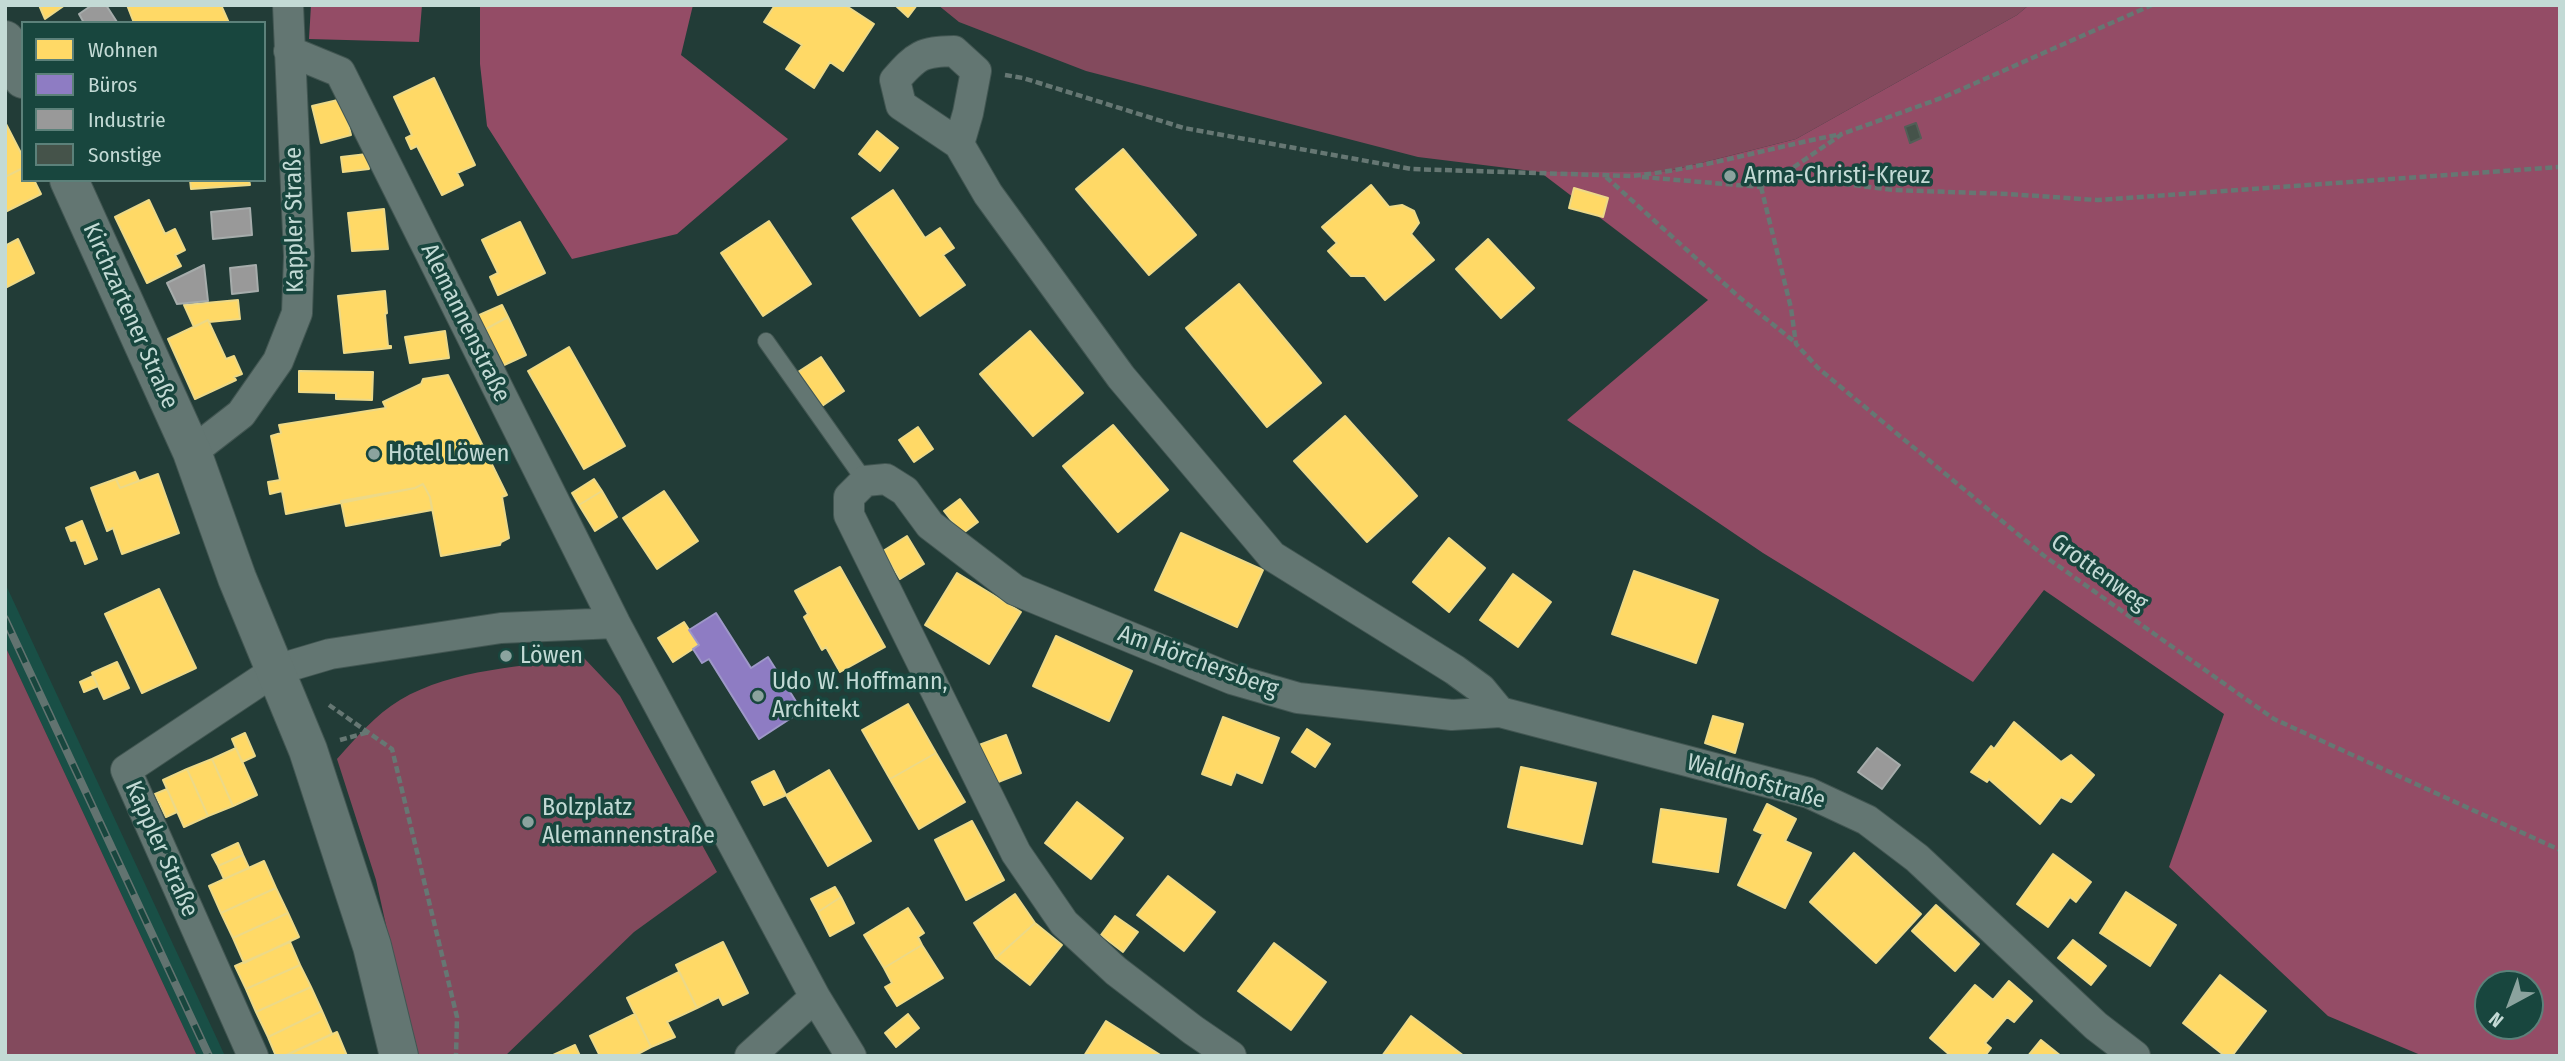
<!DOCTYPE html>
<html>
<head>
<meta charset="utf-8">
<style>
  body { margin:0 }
  #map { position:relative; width:2565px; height:1061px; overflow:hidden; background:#223c37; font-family:"Fira Sans Condensed",sans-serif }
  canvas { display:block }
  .frame { position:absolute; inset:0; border:7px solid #c3dad5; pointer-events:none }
  .legend { position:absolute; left:21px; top:21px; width:245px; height:161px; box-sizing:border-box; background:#18463e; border:2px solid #5c817a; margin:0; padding:9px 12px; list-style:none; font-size:21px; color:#c3dad5 }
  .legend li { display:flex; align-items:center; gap:14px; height:35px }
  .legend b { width:35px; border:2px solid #5c817a }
  .north { position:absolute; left:2474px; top:970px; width:70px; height:70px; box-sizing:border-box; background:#18463e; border:2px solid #5c817a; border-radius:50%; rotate:221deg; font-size:19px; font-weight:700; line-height:28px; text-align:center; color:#c3dad5 }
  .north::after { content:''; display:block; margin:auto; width:24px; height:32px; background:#8ba39e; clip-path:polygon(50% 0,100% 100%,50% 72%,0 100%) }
</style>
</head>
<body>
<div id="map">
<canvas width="2565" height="1061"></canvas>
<div class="frame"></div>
<ul class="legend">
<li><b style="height:19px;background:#ffd966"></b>Wohnen</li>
<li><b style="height:19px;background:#8e7cc3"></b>Büros</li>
<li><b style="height:19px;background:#999"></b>Industrie</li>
<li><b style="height:19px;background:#45534a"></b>Sonstige</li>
</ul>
<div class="north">N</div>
</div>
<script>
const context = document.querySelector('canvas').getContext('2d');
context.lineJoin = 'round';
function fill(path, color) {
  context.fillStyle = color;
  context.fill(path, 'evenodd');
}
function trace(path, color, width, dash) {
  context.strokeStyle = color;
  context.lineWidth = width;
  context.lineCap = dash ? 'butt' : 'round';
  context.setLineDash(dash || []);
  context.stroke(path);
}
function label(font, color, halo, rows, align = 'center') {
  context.font = font + ' "Fira Sans Condensed",sans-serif';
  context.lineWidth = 7;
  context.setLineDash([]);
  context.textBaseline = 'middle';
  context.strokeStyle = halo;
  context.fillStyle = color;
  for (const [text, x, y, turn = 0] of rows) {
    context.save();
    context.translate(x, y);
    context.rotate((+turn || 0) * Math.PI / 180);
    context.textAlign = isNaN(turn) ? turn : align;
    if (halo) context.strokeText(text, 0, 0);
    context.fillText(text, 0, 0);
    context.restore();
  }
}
const built = new Path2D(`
  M5 583 31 639 225 1056H197L7 650 5 645Z`);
const green = new Path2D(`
  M938 5H2029L2017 15 1796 139 1665 172H1540L1418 157 1086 71 959 22Z
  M5 645 7 650 197 1056H5Z
  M584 658 620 696 717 872 634 932 505 1056H415L376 880 337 759C356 738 375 715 400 700 454 668 523 667 584 658Z`);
const forest = new Path2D(`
  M311 5H422L419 42 309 39Z
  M480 5H693L681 55 788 139 677 234 572 259 487 126 480 64Z
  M2029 5H2560V1056H2423L2328 1016 2169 867 2224 714 2044 590 1973 682 1763 553 1567 420 1708 300 1540 172H1665L1796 139 2017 15ZM2488 984H2530V1026H2488Z`);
const homes = new Path2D(`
  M39 5H65L45 19Z
  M127 5H221L229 23H134Z
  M775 5H845L874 24 843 71 830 62 814 88 786 69 802 45 764 22Z
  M895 5H917L908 17Z
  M434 78 475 165 457 173 463 185 442 195 417 146 411 149 406 138 412 135 394 97Z
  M342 99 351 135 321 143 312 106Z
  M5 122 23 157V168L5 177Z
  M877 131 898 148 880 171 859 154Z
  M1123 149 1196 235 1149 275 1076 189Z
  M367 154 369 169 343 172 341 157Z
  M23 168V180H34L41 194 5 212V177Z
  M190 180H249L250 185 191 189Z
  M1371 185 1389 207 1402 205 1414 211 1419 223 1411 234 1434 260 1385 300 1365 276H1351L1328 251 1337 243 1322 227Z
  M1574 188 1608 198 1603 217 1569 208Z
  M893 190 925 238 940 228 954 248 943 255 965 285 920 316 852 218Z
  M149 200 165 234 175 229 185 250 175 255 181 266 147 283 115 217Z
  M384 209 388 249 352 251 348 213Z
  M769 221 811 284 763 316 721 253Z
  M520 222 545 273 498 295 490 277 498 273 482 240Z
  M18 239 34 273 5 288V246Z
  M1488 239 1534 288 1501 318 1456 269Z
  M1239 284 1321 383 1267 427 1186 328Z
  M385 291 387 313 385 314 388 346H391V348L344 353 338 296Z
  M238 300 240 319 209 322 208 320 194 327 184 305Z
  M502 305 508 317 484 330 477 316Z
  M508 317 526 355 502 366 484 330Z
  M208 320 226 359 234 356 242 374 234 377 236 380 195 399 168 339Z
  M445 331 449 358 410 363 405 337Z
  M1030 331 1083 393 1033 436 980 374Z
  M569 347 625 446 584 469 528 371Z
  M821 357 844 391 822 406 798 372Z
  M299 371 373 372 372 400 336 399V393L299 392Z
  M448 375 507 495 502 497 509 538 501 542 500 545 441 556 430 497 423 484 415 488 286 514 282 491 270 494 268 482 280 480 271 436 281 433 279 425 386 408 383 402 421 384 423 379Z
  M1345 416 1417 496 1367 542 1294 461Z
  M1113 425 1168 490 1118 532 1063 466Z
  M918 427 933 449 914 462 899 440Z
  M135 472 139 481 120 488 116 479Z
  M158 474 179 533 122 554 113 528 107 531 91 488 116 479 120 488Z
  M594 479 602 491 579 505 572 493Z
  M423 484 430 497 432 510 346 526 341 501 415 488Z
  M602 491 617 517 595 531 579 505Z
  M664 491 698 541 657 569 623 518Z
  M960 499 978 522 962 534 944 511Z
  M82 521 97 559 85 564 76 540 71 541 66 528Z
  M1181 533 1263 570 1237 627 1155 590Z
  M907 536 924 564 900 579 883 551Z
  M1449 538 1485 568 1449 612 1413 582Z
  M840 567 885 647 840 672 826 647 822 650 804 617 808 614 795 591Z
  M1634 571 1718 600 1696 663 1612 634Z
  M957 573 1021 612 989 664 925 625Z
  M1513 574 1551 602 1518 647 1480 620Z
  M159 589 196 668 142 693 105 614Z
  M684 622 699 645 673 662 658 638Z
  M1056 636 1132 671 1109 721 1033 686Z
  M117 662 129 688 104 699 92 673Z
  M93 676 98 686 84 692 80 682Z
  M908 704 936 753 890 779 862 730Z
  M1713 716 1743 724 1735 753 1705 743Z
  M1223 717 1279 738 1262 783 1236 772 1231 785 1202 774Z
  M2014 722 2061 762 2071 755 2094 775 2071 802 2061 797 2040 824 1989 779 1987 782 1971 772 1991 746 1994 749Z
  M1307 729 1330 744 1315 767 1292 752Z
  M245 733 255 756 242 762 232 739Z
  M1006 735 1021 773 993 784 979 745Z
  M236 748 257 795 233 806 212 759Z
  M936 753 965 802 919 829 890 779Z
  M212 759 233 806 208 816 187 769Z
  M1521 767 1596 783 1582 844 1508 827Z
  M187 769 208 816 184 827 163 780Z
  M829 770 871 841 828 866 786 795Z
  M774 771 786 795 764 805 752 782Z
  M167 789 177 812 166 817 155 794Z
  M1077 802 1123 838 1091 879 1045 843Z
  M1767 804 1796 819 1785 841 1811 853 1785 908 1738 885 1763 834 1754 830Z
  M1661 809 1726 819 1718 872 1653 862Z
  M972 821 1004 880 966 900 935 840Z
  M238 843 243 855 218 866 212 855Z
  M1854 853 1921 914 1876 963 1810 902Z
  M2053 854 2091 882 2076 902 2070 897 2048 927 2017 904Z
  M243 855 249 868 224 879 218 866Z
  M264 861 276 888 221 913 209 886Z
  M1168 876 1215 912 1184 951 1137 915Z
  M835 887 841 897 818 912 811 899Z
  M276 888 288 913 233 938 221 913Z
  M2126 892 2176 925 2150 966 2100 933Z
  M1015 894 1035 923 996 958 974 923Z
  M841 897 854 923 830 936 818 912Z
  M1936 905 1979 944 1955 971 1912 931Z
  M908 908 924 933 918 937 922 945 884 968 864 935Z
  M288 913 299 937 244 963 233 938Z
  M1115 916 1138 932 1123 952 1101 935Z
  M1035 923 1062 945 1030 985 996 958Z
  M2073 940 2106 966 2091 985 2058 958Z
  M290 942 300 965 246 989 235 966Z
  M723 942 748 993 723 1005 719 997 697 1008 676 965Z
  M1274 943 1326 982 1291 1030 1238 991Z
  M922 945 943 978 897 1006 885 987 892 983 884 968Z
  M300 965 311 987 256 1012 246 989Z
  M679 972 697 1008 667 1022 675 1037 651 1047 627 998Z
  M2220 975 2266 1011 2232 1056H2225L2183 1023Z
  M2009 981 2032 1001 2014 1022 2007 1017 1985 1043 1991 1048 1985 1056H1951L1930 1038 1975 985 1993 1000Z
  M311 987 322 1011 268 1037 256 1012Z
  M322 1011 332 1034 284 1056H276L268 1037Z
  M635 1014 651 1047 634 1056H600L590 1036Z
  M908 1014 919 1028 896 1047 885 1033Z
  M1411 1016 1464 1056H1382Z
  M1106 1021 1162 1056H1084Z
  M337 1032 347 1056H285Z
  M2041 1040 2061 1056H2028Z
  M575 1045 580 1056H551Z`);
const offices = new Path2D(`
  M716 613 751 668 768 657 802 711 759 739 709 659 702 663 693 649 699 645 689 630Z`);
const industry = new Path2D(`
  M92 5H106L117 22 84 23 79 14Z
  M250 208 252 235 213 239 211 212Z
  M204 265 208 301 177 304 167 283Z
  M256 265 258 291 232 294 230 268Z
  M1877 748 1900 765 1882 789 1858 772Z`);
const building = new Path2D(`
  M1916 123 1921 138 1910 143 1905 127Z`);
const path = new Path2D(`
  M1005 75 1023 78 1184 128 1411 169 1631 176C1702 169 1772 147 1842 134
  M1781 176 1893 190 2008 194 2097 200 2560 167
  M1606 177 1739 297 1796 343
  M1642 177 1761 187 1781 176 1842 134 1944 97 2152 5
  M1761 187 1791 308 1796 344 1818 368 2043 555 2274 719 2560 850
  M329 705 392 749 457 1017 456 1056
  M340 740 369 732`);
const service = new Path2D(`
  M766 341 865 481`);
const minor = new Path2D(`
  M289 51 340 72 615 623 815 997 851 1056
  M959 144 968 113 976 71 954 51C921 52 917 55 895 80L901 105 959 144 988 194 1121 377 1272 556 1455 670 1481 689 1500 712
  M192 452 241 414 278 361 297 313 299 256 288 5
  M253 1056 126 770 276 670 330 654 501 628 615 623
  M750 1056 815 997
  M1231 1056 1193 1030 1116 971 1064 923 1016 853 849 515V497L865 481 886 479 905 491 930 525 1015 590 1232 679 1298 698 1452 715 1500 712 1809 793 1867 820 1917 858 2096 1026 2135 1056`);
const tertiary = new Path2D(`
  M5 40 23 79
  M69 180 192 452 237 578 308 750 372 946 399 1056`);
const rail = new Path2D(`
  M5 619 209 1056`);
const markers = [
  [1730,176,7,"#8ba39e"],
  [374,454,7,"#8ba39e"],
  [506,656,7,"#8ba39e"],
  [758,696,7,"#8ba39e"],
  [528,822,7,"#8ba39e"]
];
const poiNames = [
  ["Arma-Christi-Kreuz",1744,176],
  ["Hotel Löwen",388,454],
  ["Löwen",520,656],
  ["Udo W. Hoffmann,",772,682],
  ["Architekt",772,710],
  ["Bolzplatz",542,808],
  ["Alemannenstraße",542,836]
];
const streetNames = [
  ["Kappler Straße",295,220,-91],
  ["Kirchzartener Straße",130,316,66],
  ["Alemannenstraße",465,323,64],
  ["Grottenweg",2099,573,36],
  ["Am Hörchersberg",1198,662,20],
  ["Waldhofstraße",1756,782,16],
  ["Kappler Straße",161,849,66]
];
fill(built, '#194f46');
fill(green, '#834a5d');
fill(forest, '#944c66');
fill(homes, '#ffd966');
trace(homes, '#edd987', 2);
fill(offices, '#8e7cc3');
trace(offices, '#9e98c8', 2);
fill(industry, '#999');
trace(industry, '#a6acab', 2);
fill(building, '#45534a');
trace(building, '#525f57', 2);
trace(service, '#425652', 18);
trace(minor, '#425652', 32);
trace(tertiary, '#425652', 40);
trace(path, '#667773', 4.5, [7, 3.5]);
trace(service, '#637672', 16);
trace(minor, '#637672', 30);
trace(tertiary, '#637672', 38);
trace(rail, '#627370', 8);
trace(rail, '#18463e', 5, [16]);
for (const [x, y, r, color] of markers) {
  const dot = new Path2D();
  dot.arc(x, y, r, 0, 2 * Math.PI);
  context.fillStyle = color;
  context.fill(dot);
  trace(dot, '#18463e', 2.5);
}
label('24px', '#c3dad5', '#18463e', poiNames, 'left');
label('24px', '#c3dad5', '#18463e', streetNames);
</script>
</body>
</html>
